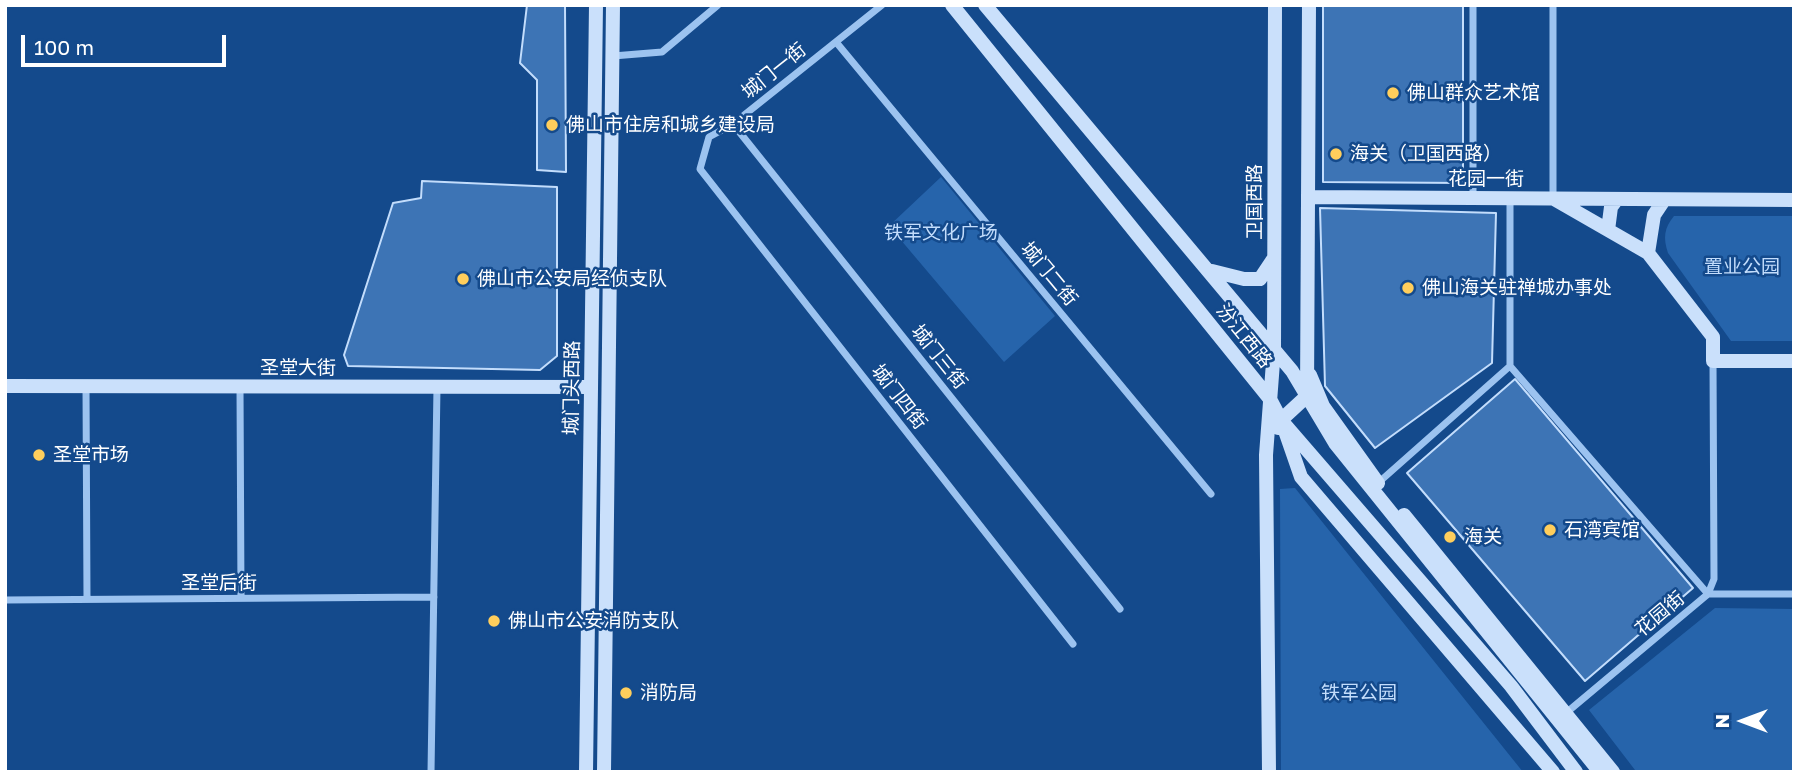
<!DOCTYPE html>
<html>
<head>
<meta charset="utf-8">
<style>
  body { margin:0 }
  #map { position:relative; width:1799px; height:777px; overflow:hidden; background:#144a8c; font-family:"Golos Text",sans-serif }
  canvas { display:block }
  .frame { position:absolute; inset:0; border:7px solid #fff; pointer-events:none }
  .north { position:absolute; left:1708px; top:686px; width:70px; height:70px; -webkit-text-stroke:5px #144a8c; paint-order:stroke; rotate:270deg; font-size:19px; font-weight:700; line-height:28px; text-align:center; color:#fff }
  .north::after { content:''; display:block; margin:auto; width:24px; height:32px; background:#fff; clip-path:polygon(50% 0,100% 100%,50% 72%,0 100%) }
  .scale { position:absolute; left:21px; top:35px; width:205px; height:32px; box-sizing:border-box; border:4px solid #fff; border-top:0; padding-left:9px; font-size:21px; line-height:24px; white-space:nowrap; color:#fff; -webkit-text-stroke:5px #144a8c; paint-order:stroke }
</style>
</head>
<body>
<div id="map">
<canvas width="1799" height="777"></canvas>
<div class="frame"></div>
<div class="north">N</div>
<div class="scale">100 m</div>
</div>
<script>
const context = document.querySelector('canvas').getContext('2d');
context.lineJoin = 'round';
function fill(path, color) {
  context.fillStyle = color;
  context.fill(path, 'evenodd');
}
function trace(path, color, width, dash) {
  context.strokeStyle = color;
  context.lineWidth = width;
  context.lineCap = dash ? 'butt' : 'round';
  context.setLineDash(dash || []);
  context.stroke(path);
}
function label(font, color, halo, rows, align = 'center') {
  context.font = font + ' "Golos Text","Noto Sans SC",sans-serif';
  context.lineWidth = 5;
  context.setLineDash([]);
  context.textBaseline = 'middle';
  context.strokeStyle = halo;
  context.fillStyle = color;
  for (const [text, x, y, turn = 0] of rows) {
    context.save();
    context.translate(x, y);
    context.rotate((+turn || 0) * Math.PI / 180);
    context.textAlign = isNaN(turn) ? turn : align;
    if (halo) context.strokeText(text, 0, 0);
    context.fillText(text, 0, 0);
    context.restore();
  }
}
const green = new Path2D(`
  M941 177 1055 316 1004 362 889 226Z
  M1674 216H1794V341H1731L1668 253C1663 238 1664 228 1674 216Z
  M1295 488 1523 772H1281L1280 489Z
  M1715 608 1794 609V772H1640L1635 770 1589 710Z`);
const building = new Path2D(`
  M527 5H565L566 172 537 170V80L520 63Z
  M1323 5H1463V183L1323 182Z
  M422 181 557 187V356L540 370 348 366 344 355 393 203 421 198Z
  M1320 208 1496 213 1492 363 1375 448 1325 386Z
  M1515 379 1693 588 1585 681 1407 473Z`);
const street = new Path2D(`
  M882 5 733 124 709 137 700 169 1073 644
  M1473 5V198
  M1553 5V198
  M836 42 1211 494
  M613 56 662 52 718 5
  M733 124 1120 609
  M1510 198V366L1708 594
  M86 386 87 599
  M240 387 241 598
  M1378 483 1510 366
  M1708 594 1714 579 1713 361
  M5 600 434 597
  M1566 713 1708 594H1794
  M431 772 437 387`);
const secondary = new Path2D(`
  M952 5 1270 399 1281 420 1511 686 1576 772
  M985 5 1292 371 1335 443 1600 772
  M1310 197 1794 200
  M1554 199 1648 253 1713 337V361H1794
  M1608 230 1611 207 1617 199
  M1648 253 1654 215 1664 200
  M1212 271 1244 279H1260L1274 258
  M1310 375 1323 406 1378 483
  M5 386 591 387
  M1307 395 1309 5
  M1278 428 1281 420 1307 396
  M1284 428 1301 477 1553 772
  M1404 515 1613 772
  M586 772 596 5
  M604 772 613 5
  M1269 772 1266 455 1274 349 1275 5`);
const markers = [
  [1393,93,7,"#ffce5c"],
  [552,125,7,"#ffce5c"],
  [1336,154,7,"#ffce5c"],
  [463,279,7,"#ffce5c"],
  [1408,288,7,"#ffce5c"],
  [39,455,7,"#ffce5c"],
  [1550,530,7,"#ffce5c"],
  [1450,537,7,"#ffce5c"],
  [494,621,7,"#ffce5c"],
  [626,693,7,"#ffce5c"]
];
const streetNames = [
  ["城门一街",774,71,-39],
  ["花园一街",1486,179],
  ["卫国西路",1255,202,-90],
  ["城门二街",1049,274,50],
  ["汾江西路",1244,336,51],
  ["城门三街",939,357,51],
  ["圣堂大街",298,368],
  ["城门头西路",572,388,-89],
  ["城门四街",899,397,52],
  ["圣堂后街",219,583],
  ["花园街",1660,614,-40]
];
const poiNames = [
  ["佛山群众艺术馆",1407,93],
  ["佛山市住房和城乡建设局",566,125],
  ["海关（卫国西路）",1350,154],
  ["佛山市公安局经侦支队",477,279],
  ["佛山海关驻禅城办事处",1422,288],
  ["圣堂市场",53,455],
  ["石湾宾馆",1564,530],
  ["海关",1464,537],
  ["佛山市公安消防支队",508,621],
  ["消防局",640,693]
];
const parkNames = [
  ["铁军文化广场",941,233],
  ["置业公园",1742,267],
  ["铁军公园",1359,693]
];
fill(green, '#2664ab');
fill(building, '#3d74b5');
trace(building, '#c3ddfc', 2);
trace(street, '#9cc3f0', 7);
trace(secondary, '#cae0fb', 14);
for (const [x, y, r, color] of markers) {
  const dot = new Path2D();
  dot.arc(x, y, r, 0, 2 * Math.PI);
  context.fillStyle = color;
  context.fill(dot);
  trace(dot, '#144a8c', 2.5);
}
label('19px', '#fff', '#144a8c', streetNames);
label('19px', '#fff', '#144a8c', poiNames, 'left');
label('19px', '#c3ddfc', '#144a8c', parkNames);
</script>
</body>
</html>
